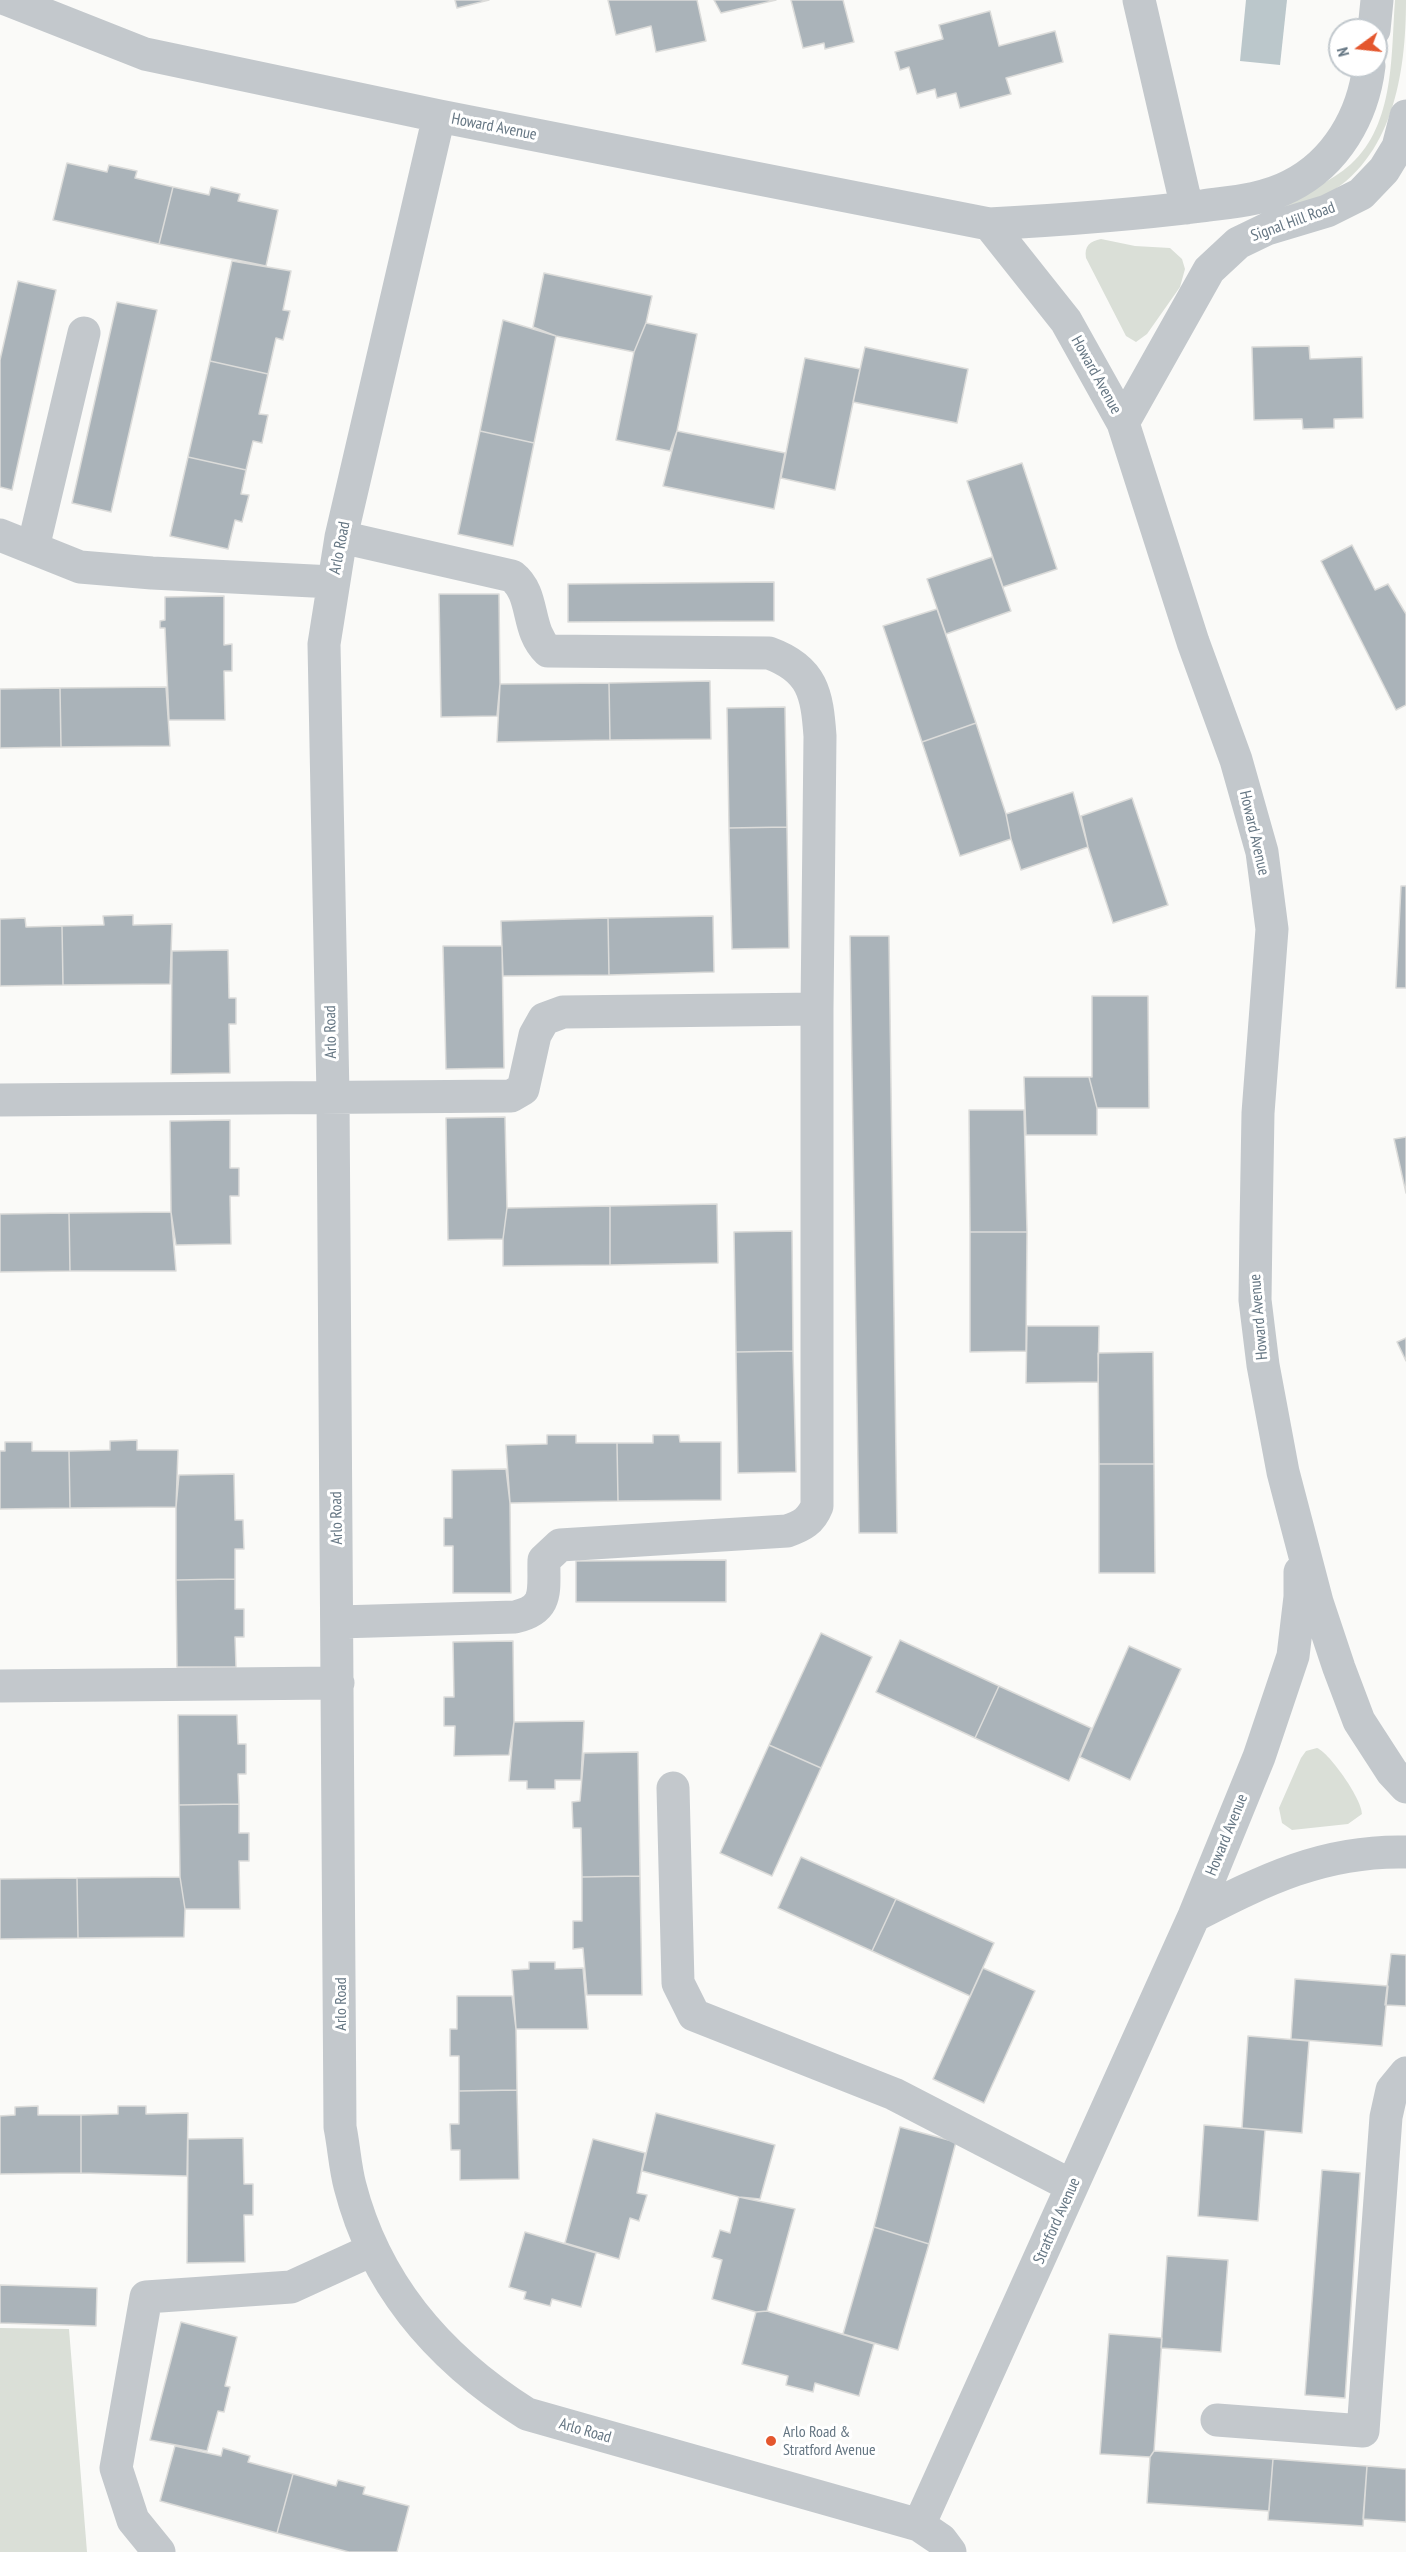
<!DOCTYPE html>
<html>
<head>
<meta charset="utf-8">
<style>
  body { margin:0 }
  #map { position:relative; width:1406px; height:2552px; overflow:hidden; background:#fafaf8; font-family:"PT Sans Narrow",sans-serif }
  canvas { display:block }
  .north { position:absolute; left:1328px; top:18px; width:60px; height:60px; box-sizing:border-box; background:#fff; border:2px solid #c1c8cd; border-radius:50%; rotate:255deg; font-size:16px; font-weight:700; line-height:24px; text-align:center; color:#657683 }
  .north::after { content:''; display:block; margin:auto; width:21px; height:27px; background:#e4572e; clip-path:polygon(50% 0,100% 100%,50% 72%,0 100%) }
</style>
</head>
<body>
<div id="map">
<canvas width="1406" height="2552"></canvas>
<div class="north">N</div>
</div>
<script>
const context = document.querySelector('canvas').getContext('2d');
context.lineJoin = 'round';
function fill(path, color) {
  context.fillStyle = color;
  context.fill(path, 'evenodd');
}
function trace(path, color, width, dash) {
  context.strokeStyle = color;
  context.lineWidth = width;
  context.lineCap = dash ? 'butt' : 'round';
  context.setLineDash(dash || []);
  context.stroke(path);
}
function label(font, color, halo, rows, align = 'center') {
  context.font = font + ' "PT Sans Narrow",sans-serif';
  context.lineWidth = 6;
  context.setLineDash([]);
  context.textBaseline = 'middle';
  context.strokeStyle = halo;
  context.fillStyle = color;
  for (const [text, x, y, turn = 0] of rows) {
    context.save();
    context.translate(x, y);
    context.rotate((+turn || 0) * Math.PI / 180);
    context.textAlign = isNaN(turn) ? turn : align;
    if (halo) context.strokeText(text, 0, 0);
    context.fillText(text, 0, 0);
    context.restore();
  }
}
const green = new Path2D(`
  M1395 0H1406C1406 74 1393 159 1323 197 1311 204 1296 207 1284 211L1279 204C1304 193 1331 182 1351 164 1395 124 1391 54 1395 0Z
  M1101 239 1135 246 1170 248 1182 259 1185 269 1180 287 1147 334 1136 342 1126 336 1086 258C1084 246 1090 241 1101 239Z
  M1317 1748C1330 1753 1363 1801 1362 1814L1348 1824 1292 1830 1282 1823 1279 1808 1301 1758 1306 1751Z
  M0 2328 69 2329 87 2552H0Z`);
const water = new Path2D(`
  M1246 0H1287L1280 65 1240 61Z`);
const building = new Path2D(`
  M455 0H489L457 8Z
  M608 0H697L706 41 656 52 651 26 616 35Z
  M714 0H776L721 13Z
  M791 0H843L854 42 825 49 824 43 803 48Z
  M990 11 999 46 1055 31 1063 62 1006 78 1011 94 960 108 956 93 937 98 935 89 917 94 909 67 900 70 895 52 943 39 939 25Z
  M67 163 107 172 109 165 137 171 135 178 173 187 159 244 53 220Z
  M173 187 209 195 211 187 240 194 238 201 278 210 266 266 159 244Z
  M232 261 291 271 283 310 290 311 283 340 276 338 268 374 210 361Z
  M544 273 652 296 646 323 634 352 556 336 533 327Z
  M18 281 56 290 12 490 0 487V360Z
  M117 302 157 310 111 512 72 503Z
  M503 320 556 336 534 443 480 431Z
  M646 323 697 334 677 431 670 451 616 440 634 352Z
  M1309 346 1310 359 1362 357 1363 418 1334 419V428L1303 429 1302 419 1254 420 1252 347Z
  M865 347 968 369 957 423 853 402Z
  M805 358 860 369 835 490 781 478Z
  M210 361 268 374 259 414 268 415 262 443 253 441 246 470 188 457Z
  M480 431 534 443 513 546 458 534Z
  M677 431 785 453 774 509 663 486Z
  M188 457 246 470 241 494 249 495 242 522 235 520 228 549 170 536Z
  M1022 463 1057 569 1003 587 967 481Z
  M1352 545 1375 590 1388 584 1406 614V705L1396 710 1321 561Z
  M992 557 1011 611 946 634 927 579Z
  M774 582V621L568 622V584Z
  M439 594H499L500 684 497 716 441 717Z
  M224 596V645L232 644V671H224L225 720H169L165 628H160V621L165 620V597Z
  M937 609 976 723 922 742 883 626Z
  M710 681 711 739 610 740 609 683Z
  M609 683 610 740 497 742 500 684Z
  M166 687 170 746 61 747 60 688Z
  M60 688 61 747 0 748V689Z
  M785 707 787 827 729 828 727 708Z
  M976 723 1006 814 1011 839 960 856 922 742Z
  M1073 792 1088 847 1021 870 1011 839 1006 814Z
  M1132 798 1168 905 1113 923 1088 847 1081 816Z
  M787 827 789 948 732 949 729 828Z
  M1401 886H1406V988H1396Z
  M133 915V925L172 924 170 984 63 985 62 926 104 925 103 916Z
  M713 916 714 972 609 975 608 918Z
  M25 918 26 927 62 926 63 985 0 986V919Z
  M608 918 609 975 503 976 501 921Z
  M850 936H889L897 1533H859Z
  M443 946H502L504 1068 446 1069Z
  M228 950 229 998H236V1024H229L230 1073 171 1074 172 951Z
  M1092 996H1148L1149 1108H1097L1089 1077H1092Z
  M1024 1077H1089L1097 1108V1135H1026Z
  M969 1110H1024L1027 1232H970Z
  M505 1117 507 1208 503 1239 448 1240 446 1118Z
  M230 1120V1168H239V1196H230L231 1244 176 1245 171 1212 170 1121Z
  M1406 1137V1193L1394 1139Z
  M717 1204 718 1263 610 1265V1206Z
  M610 1206V1265L503 1266V1239L507 1208Z
  M171 1212 176 1271H70L69 1213Z
  M69 1213 70 1271 0 1272V1214Z
  M792 1231 793 1351 736 1352 734 1232Z
  M970 1232H1027L1026 1351 970 1352Z
  M1027 1326H1099L1098 1382 1026 1383Z
  M1406 1338V1361L1397 1342Z
  M793 1351 796 1472 738 1473 736 1352Z
  M1153 1352 1154 1464H1099L1098 1353Z
  M547 1435H576V1443H617L618 1501 510 1503 506 1445 547 1444Z
  M653 1435H679L680 1442H721V1500L618 1501 617 1443H653Z
  M137 1440V1450H178L176 1507 70 1508 69 1451 110 1450V1441Z
  M5 1442H32V1451H69L70 1508 0 1509V1451H5Z
  M1099 1464H1154L1155 1573H1099Z
  M506 1469 510 1503 511 1593H453V1546H444V1518H452V1470Z
  M234 1474 235 1520H243L244 1549H235V1579L176 1580V1507L179 1475Z
  M726 1560V1602H576V1561Z
  M235 1579V1609H244V1637H235L236 1667H177L176 1580Z
  M821 1633 872 1657 821 1768 769 1745Z
  M900 1640 999 1686 975 1738 876 1692Z
  M513 1641 514 1722 509 1755 454 1756 455 1726H444V1697H454L453 1642Z
  M1129 1646 1181 1669 1130 1780 1080 1757Z
  M999 1686 1091 1728 1069 1781 975 1738Z
  M178 1715H237L238 1744H246V1774H238L239 1804 179 1805Z
  M584 1721 581 1780H555V1789H527V1781H509L514 1722Z
  M769 1745 821 1768 772 1876 720 1853Z
  M638 1752 640 1876 582 1877 581 1828H573L572 1802 580 1801 584 1753Z
  M239 1804V1833H249V1861H239L240 1909H185L180 1877 179 1805Z
  M801 1857 896 1899 872 1951 778 1908Z
  M640 1876 642 1995H587L583 1948 573 1949V1921H582V1877Z
  M180 1877 185 1909 184 1937 78 1938 77 1878Z
  M77 1878 78 1938 0 1939V1879Z
  M896 1899 994 1943 970 1996 872 1951Z
  M1391 1954 1406 1955V2006L1385 2005Z
  M529 1962H555V1969L583 1968 588 2029H516L512 1970 529 1969Z
  M983 1968 1035 1991 984 2103 933 2079Z
  M1295 1979 1388 1986 1382 2046 1291 2039Z
  M457 1996H512L516 2029 517 2090 459 2091V2056H450V2029H457Z
  M1248 2036 1309 2041 1302 2133 1242 2128Z
  M517 2090 519 2179 460 2180V2150H451L450 2124H459V2091Z
  M38 2106V2115H81V2173L0 2174V2116L15 2115V2107Z
  M118 2106H146V2114L188 2113 187 2176 81 2173V2115L118 2114Z
  M656 2113 775 2145 760 2199 739 2197 642 2171Z
  M1204 2125 1265 2130 1258 2221 1198 2216Z
  M900 2127 956 2142 929 2244 874 2227Z
  M243 2138 244 2184H253V2215H244L245 2262 187 2263 188 2139Z
  M593 2139 645 2153 637 2193 647 2195 639 2221 630 2218 619 2259 565 2243Z
  M1322 2170 1360 2173 1345 2398 1305 2395Z
  M739 2197 795 2209 767 2311 756 2312 712 2299 722 2260 712 2257 720 2230 730 2233Z
  M874 2227 929 2244 898 2350 843 2334Z
  M525 2232 596 2253 581 2307 552 2299 550 2306 524 2299 526 2292 509 2287Z
  M1167 2256 1228 2260 1221 2352 1161 2348Z
  M0 2285 97 2288 96 2326 0 2323Z
  M767 2311 874 2344 859 2396 815 2383 813 2392 786 2385 788 2376 742 2364 756 2312Z
  M181 2322 237 2337 225 2386 230 2387 224 2412 218 2411 207 2451 150 2440Z
  M1109 2334 1162 2338 1154 2451 1150 2457 1100 2454Z
  M175 2446 221 2456 223 2448 250 2456 248 2462 293 2474 277 2533 160 2501Z
  M1154 2451 1273 2459 1269 2511 1147 2503 1150 2457Z
  M1273 2459 1367 2466 1363 2526 1268 2520Z
  M1367 2466 1406 2469V2522L1363 2519Z
  M293 2474 336 2486 338 2480 365 2487 363 2494 409 2506 397 2552H349L277 2533Z`);
const minor = new Path2D(`
  M8 0 145 54 439 116 989 224 1066 321 1123 423 1193 642 1236 760 1262 852 1272 929 1258 1113 1256 1227 1255 1300 1263 1365 1283 1472 1317 1602 1339 1668 1359 1721 1392 1772 1406 1787
  M1139 0 1187 208
  M1374 30 1377 0
  M439 116 341 537 324 644 333 1096 340 2127C344 2147 345 2167 350 2186 376 2287 441 2360 527 2414L919 2525 941 2540 950 2552
  M989 224C1061 220 1131 215 1202 206 1231 202 1263 200 1290 186 1336 163 1363 116 1369 66
  M1123 423 1209 270 1238 243 1267 229 1327 211 1361 194 1384 170 1398 147 1406 116
  M0 535 80 567 152 573 333 582
  M33 548 84 333
  M0 1100 511 1096 523 1089 535 1035 544 1019 563 1012 817 1009
  M338 1622 515 1617C550 1609 543 1590 544 1560L560 1545 787 1531C802 1526 811 1521 817 1506V1009L820 736C817 694 813 669 769 653L548 651C525 629 536 595 512 576L341 537
  M0 1686 338 1683
  M673 1788 678 1983 694 2015 894 2094 1072 2186
  M1194 1916C1264 1880 1324 1850 1406 1852
  M1217 2420 1363 2431 1386 2117 1392 2090 1406 2073
  M919 2525 1194 1916 1259 1757 1293 1656 1300 1597V1572
  M159 2552 133 2520 116 2468 146 2297 291 2287 372 2250`);
const markers = [
  [771,2441,6,"#e4572e"]
];
const streetNames = [
  ["Howard Avenue",494,127,11],
  ["Signal Hill Road",1293,222,-20],
  ["Howard Avenue",1096,375,61],
  ["Arlo Road",340,548,-79],
  ["Howard Avenue",1254,833,77],
  ["Arlo Road",331,1032,-91],
  ["Howard Avenue",1259,1317,-95],
  ["Arlo Road",337,1518,-91],
  ["Howard Avenue",1227,1835,-68],
  ["Arlo Road",341,2004,-90],
  ["Stratford Avenue",1057,2221,-66],
  ["Arlo Road",585,2431,16]
];
const poiNames = [
  ["Arlo Road &",783,2432],
  ["Stratford Avenue",783,2450]
];
fill(green, '#dadfd7');
fill(water, '#bbc7cb');
fill(building, '#aab3b9');
trace(building, '#dcdcda', 1.5);
trace(minor, '#c3c8cc', 33);
for (const [x, y, r, color] of markers) {
  const dot = new Path2D();
  dot.arc(x, y, r, 0, 2 * Math.PI);
  context.fillStyle = color;
  context.fill(dot);
  trace(dot, '#fff', 2);
}
label('16px', '#657683', '#fff', streetNames);
label('16px', '#657683', '#fff', poiNames, 'left');
</script>
</body>
</html>
